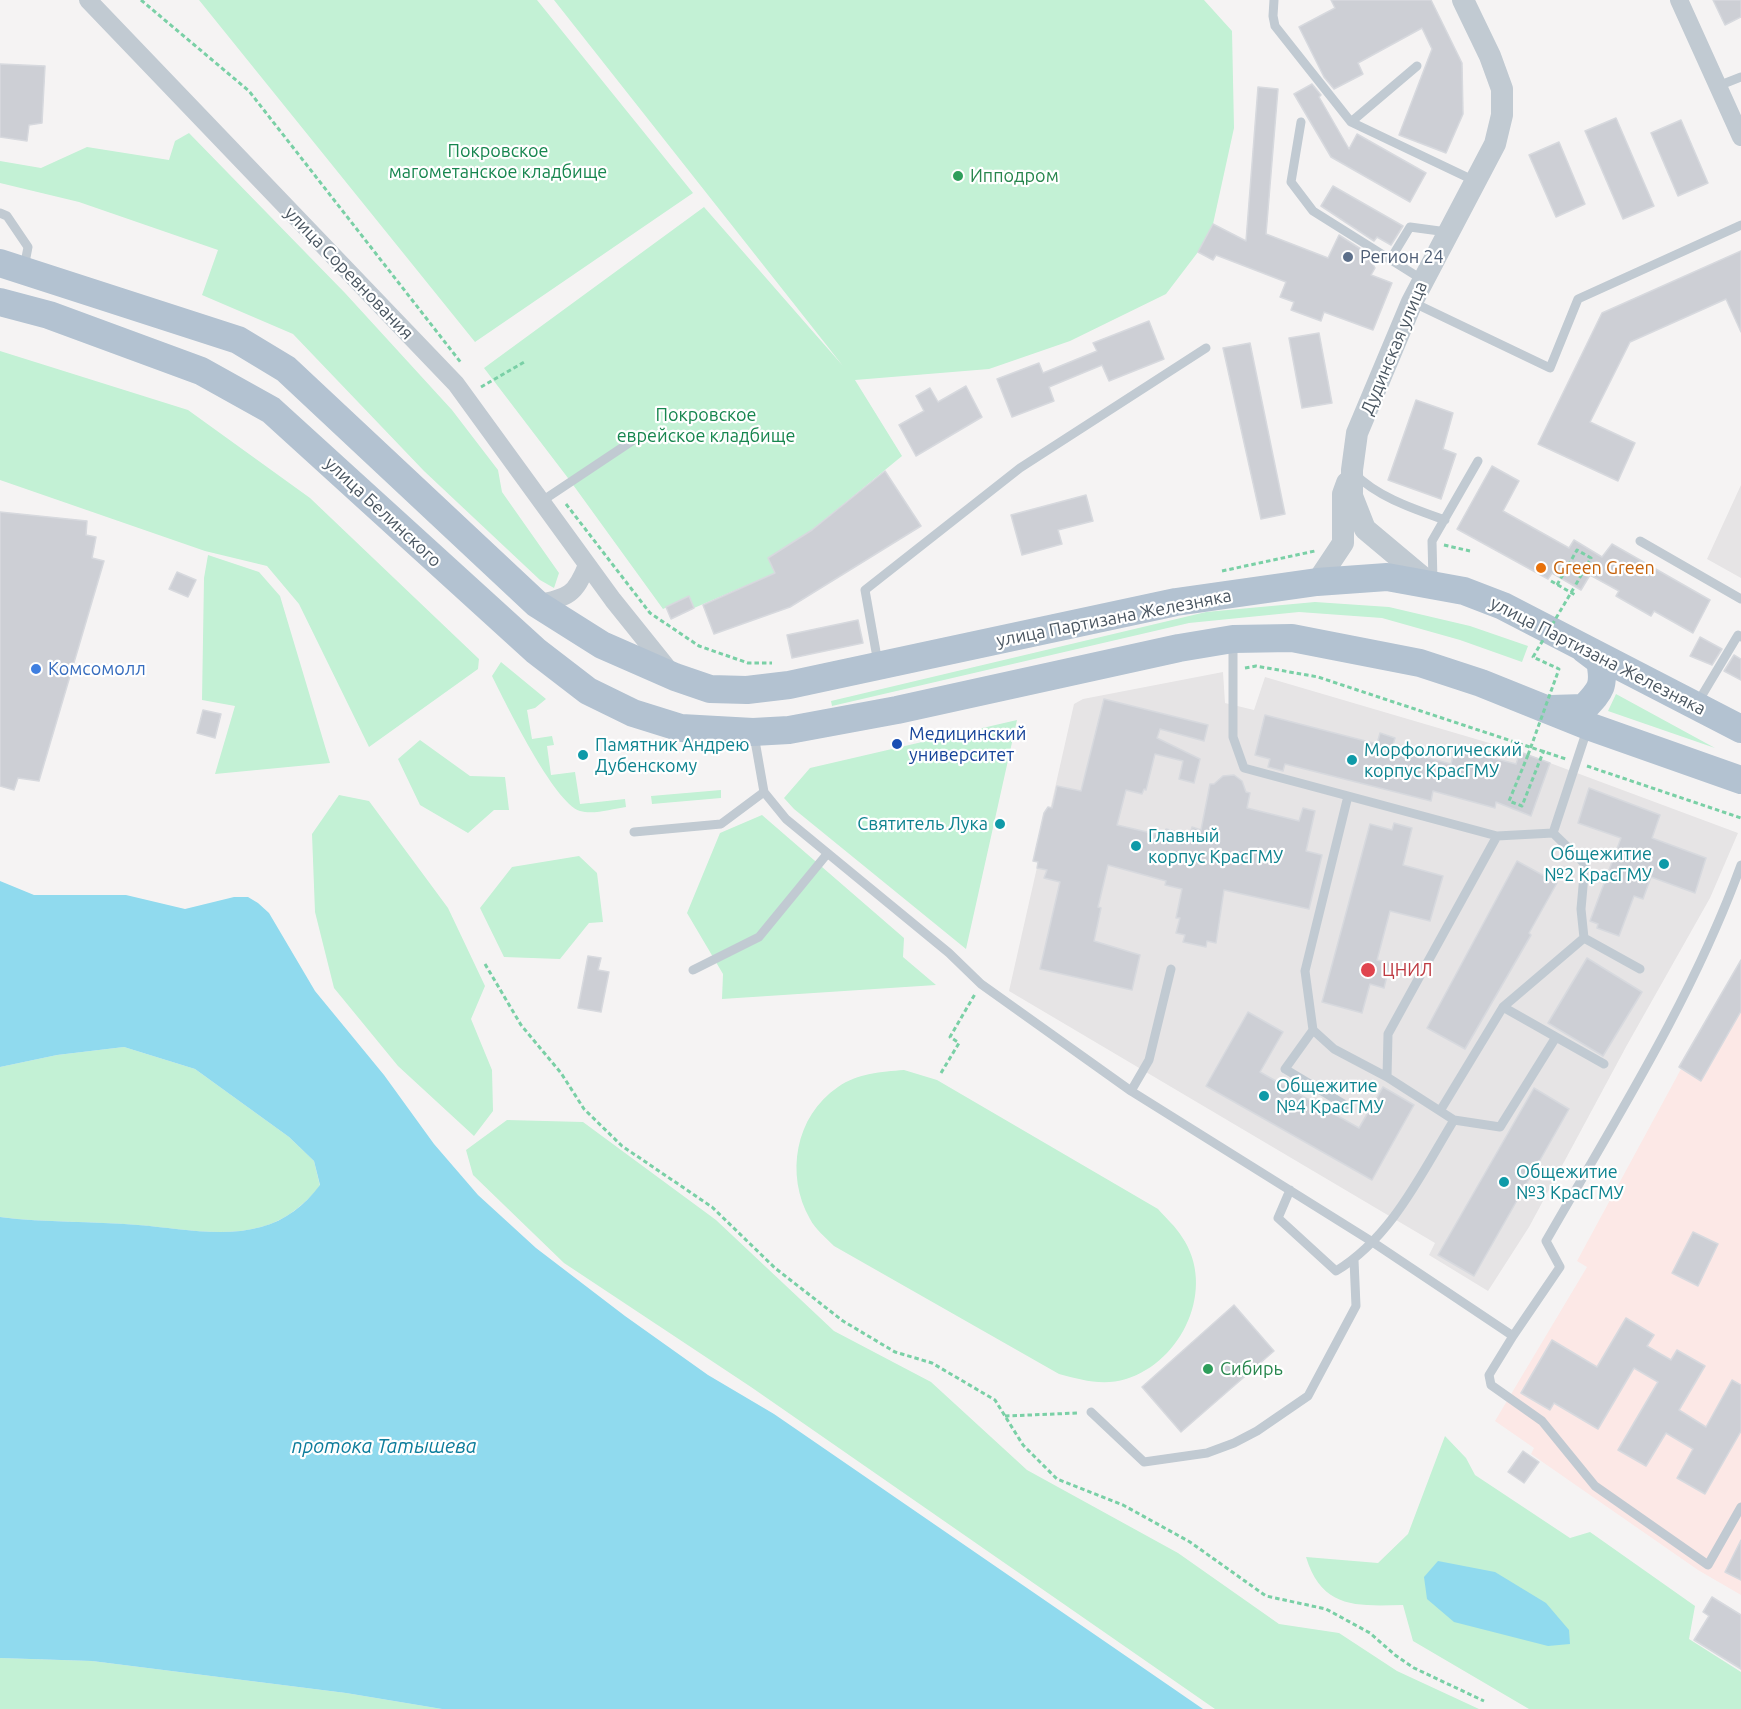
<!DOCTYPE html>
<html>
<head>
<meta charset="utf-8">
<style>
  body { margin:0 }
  canvas { display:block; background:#f5f3f3 }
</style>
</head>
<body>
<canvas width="1741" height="1709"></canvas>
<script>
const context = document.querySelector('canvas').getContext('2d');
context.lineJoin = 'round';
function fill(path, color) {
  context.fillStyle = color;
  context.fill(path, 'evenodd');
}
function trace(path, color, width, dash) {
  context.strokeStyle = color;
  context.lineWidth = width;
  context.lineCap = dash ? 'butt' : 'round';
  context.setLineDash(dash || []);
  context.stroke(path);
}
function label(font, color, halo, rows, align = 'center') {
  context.font = font + ' Ubuntu,sans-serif';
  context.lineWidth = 4.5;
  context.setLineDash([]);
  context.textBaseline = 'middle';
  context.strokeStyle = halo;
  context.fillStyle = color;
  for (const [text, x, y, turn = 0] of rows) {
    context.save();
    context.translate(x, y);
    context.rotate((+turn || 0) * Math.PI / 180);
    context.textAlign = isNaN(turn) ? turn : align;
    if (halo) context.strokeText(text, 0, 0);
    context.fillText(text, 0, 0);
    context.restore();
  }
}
const education = new Path2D(`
  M1741 485V578L1707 559Z
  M1223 672 1225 703 1254 710 1265 677 1520 752 1502 804 1531 816 1550 763 1738 833 1710 898 1627 1045 1529 1227 1488 1291 1429 1255 1435 1243 1009 991 1074 704 1083 699Z`);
const medical = new Path2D(`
  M1741 1011V1595L1698 1570 1531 1454 1534 1448 1495 1421 1587 1267 1577 1261 1681 1069 1701 1080Z`);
const green = new Path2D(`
  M199 0H537L693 193 475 342Z
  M554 0H1204L1232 31 1234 128 1213 224 1198 252 1166 294 1070 341 989 369 855 380 902 456 812 530 768 558 775 573 694 608 688 597 663 609 571 482 484 368 704 207 843 366Z
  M189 133 345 293 452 410 498 470 502 492 559 573 554 588 540 580 424 471 293 334 202 295 218 250 79 202 0 183V161L41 168 87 147 169 160 175 141Z
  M0 351 188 410 310 498 479 659 478 669 369 747 299 604 267 566 205 551 0 480Z
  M208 555 259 572 280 596 330 763 215 774 235 706 202 700 204 578Z
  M1315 602 1389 607 1470 626 1528 646 1522 662 1460 640 1382 618 1299 612 1189 623 832 706 831 701 1206 612Z
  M501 662 546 699 535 708 527 710 532 739 552 736 554 745 547 746 551 775 575 772 580 804 625 799 626 807C612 809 593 815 580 811 554 803 505 702 492 676Z
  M1616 694 1715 748 1608 711Z
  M1017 720 966 949 794 809 784 798 810 768Z
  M420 740 470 776 505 777 509 810H494L468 833 420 805 398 759Z
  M721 790V798L652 804 651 796Z
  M339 795 369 801 448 908 485 986 471 1019 492 1070 493 1111 474 1136 398 1066 334 988 315 912 312 834Z
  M762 815 904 938 903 957 936 985 722 999 723 974 687 913 720 833Z
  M579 856 597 873 603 922 589 923 560 959 504 957 480 908 512 867Z
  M124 1047 195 1069 289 1137 314 1161 320 1186C305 1204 285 1221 261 1227 222 1238 177 1228 137 1225 92 1221 46 1223 0 1217V1067L57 1055Z
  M904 1070 937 1080 1158 1209C1166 1218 1176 1227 1182 1237 1217 1288 1182 1362 1126 1379 1103 1386 1081 1380 1059 1374L834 1246C826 1238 815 1229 810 1219 785 1175 795 1116 838 1087 858 1073 881 1072 904 1070Z
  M507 1120 583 1122 716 1220 834 1331 931 1382 1027 1470 1178 1553 1279 1624 1339 1633 1397 1671 1479 1709H1215L751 1387 564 1263 473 1175 466 1150Z
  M1445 1436 1466 1458 1475 1475 1570 1538 1590 1532 1695 1606 1689 1639 1741 1672V1709H1529L1413 1641 1403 1605C1356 1606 1322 1609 1306 1557L1378 1563 1408 1534Z
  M0 1658 92 1661 346 1693 442 1709H0Z`);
const water = new Path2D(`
  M0 881 34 895H126L185 909 234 897H248L258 903 269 913 315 991 384 1075 434 1144 478 1195 536 1248 625 1316 708 1375 774 1414 1203 1709H442L346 1693 92 1661 0 1658V1217C46 1223 92 1221 138 1225 177 1228 222 1238 261 1227 285 1221 305 1205 320 1185L314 1161 289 1137 195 1069 124 1047 57 1055 0 1067Z
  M1438 1561 1495 1572 1546 1603 1569 1630 1570 1644 1548 1646 1454 1622 1427 1599 1424 1577Z`);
const building = new Path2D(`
  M1331 0H1431L1462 63 1463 114 1446 153 1399 135 1432 49 1422 28 1358 63 1363 74 1334 89 1324 77 1299 27 1335 8Z
  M1713 0H1741V17L1725 25Z
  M0 64 45 66 42 123 29 125 27 141 0 137Z
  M1312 84 1321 95 1319 97 1349 149 1357 134 1426 173 1410 202 1331 157 1294 94Z
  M1258 87 1278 89 1266 234 1328 258 1339 235 1367 253 1375 268 1371 275 1392 283 1373 330 1324 312 1321 321 1291 310 1294 302 1280 297 1286 282 1216 255 1213 260 1198 252 1213 224 1246 241Z
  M1616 118 1654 206 1623 219 1585 131Z
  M1681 120 1708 183 1678 196 1651 133Z
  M1559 142 1585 204 1556 217 1529 155Z
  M1333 186 1403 226 1391 245 1377 237 1374 241 1321 206Z
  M1741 251V332L1726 299 1630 342 1590 422 1635 443 1618 481 1538 444 1602 313Z
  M1149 321 1164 359 1109 381 1102 365 1049 387 1054 401 1012 417 997 379 1039 363 1043 373 1097 351 1093 343Z
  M1319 333 1332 403 1302 408 1289 338Z
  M1250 343 1285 514 1261 519 1223 348Z
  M966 386 982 417 916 456 899 425 924 411 916 396 930 388 938 402Z
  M1416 400 1453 413 1443 449 1456 454 1441 499 1388 480Z
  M1492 466 1519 481 1503 511 1569 548 1574 540 1602 557 1612 544 1710 600 1693 633 1654 611 1651 616 1616 596 1619 591 1590 575 1581 590 1552 573 1548 579 1457 529Z
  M885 471 921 526 790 607 714 634 703 605 775 573 768 558 812 530Z
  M1086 495 1093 521 1058 530 1062 544 1022 555 1011 515Z
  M0 512 87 521 86 535 96 537 92 558 104 561 39 781 18 778 14 790 0 786Z
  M177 572 196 580 188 597 169 589Z
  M689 596 694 608 671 619 666 607Z
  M858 620 863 643 792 658 787 635Z
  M1700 637 1722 649 1712 665 1690 656Z
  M1734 655 1741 659V680L1724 671Z
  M1104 699 1208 725 1204 741 1160 729 1157 738 1200 759 1194 783 1179 779 1183 761 1155 754 1146 790 1144 789 1142 794 1126 790 1117 825 1164 836 1166 829 1190 835 1192 827 1201 830 1210 784H1214L1223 776 1234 775 1242 781 1246 792 1250 793 1247 808 1299 821 1303 808 1315 811 1306 851 1322 855 1309 909 1224 890 1216 943 1207 941 1206 947 1183 942 1185 935 1176 933 1180 918H1176L1182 889 1165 885 1166 881 1108 865 1098 907 1101 908 1094 941 1140 955 1132 990 1040 969 1060 882 1044 878 1047 870 1037 868 1038 862 1033 861 1044 813 1048 807 1052 808 1057 786 1081 791Z
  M203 710 221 714 215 738 197 733Z
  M1265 715 1377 744 1380 733 1395 738 1392 748 1451 764 1455 748 1516 764 1520 752 1550 763 1531 816 1496 802 1495 808 1433 791 1431 801 1285 764 1283 771 1268 767 1270 759 1255 755Z
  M1589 788 1660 815 1652 838 1706 858 1695 893 1651 877 1643 899 1634 896 1619 936 1597 928 1598 924 1590 921 1621 838 1578 823Z
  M1394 823 1412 828 1403 865 1443 876 1430 921 1390 911 1377 960 1390 963 1384 988 1370 984 1362 1013 1322 1002 1370 824 1392 830Z
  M1517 861 1557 883 1529 933 1531 935 1465 1049 1427 1028Z
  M588 956 601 958 598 970 609 972 601 1012 578 1008Z
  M1587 958 1642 992 1603 1056 1548 1023Z
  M1741 960V1011L1701 1081 1679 1067Z
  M1248 1012 1283 1032 1260 1072 1359 1128 1383 1087 1414 1105 1372 1180 1206 1086Z
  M1534 1088 1569 1109 1474 1276 1438 1255Z
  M1693 1232 1718 1244 1698 1286 1672 1273Z
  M1234 1305 1274 1351 1181 1432 1142 1387Z
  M1626 1318 1654 1335 1647 1346 1671 1360 1677 1350 1705 1366 1679 1410 1706 1427 1732 1380 1741 1385V1431L1705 1494 1677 1478 1693 1449 1666 1433 1646 1466 1618 1450 1658 1382 1634 1368 1598 1429 1554 1403 1550 1410 1521 1393 1552 1340 1597 1367Z
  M1523 1451 1539 1462 1524 1483 1508 1472Z
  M1741 1540V1580L1725 1572Z
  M1712 1597 1741 1615V1669L1694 1640 1709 1616 1703 1612Z`);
const path = new Path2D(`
  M141 0 249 91 462 364
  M481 387 526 361
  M566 504 650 613 699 646 748 663H772
  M1444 545 1470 551
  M1222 571 1315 551
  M1551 581 1577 596
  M1557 585 1577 550 1591 558 1575 586
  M1245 668 1256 666 1318 677 1566 759
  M1528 755 1509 801 1522 806 1544 750
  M1587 766 1741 818
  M485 964 521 1025 561 1073 584 1109 622 1146 712 1207 775 1268 843 1321 895 1352 932 1363 995 1400 1023 1445 1057 1479 1123 1505 1190 1542 1266 1596 1326 1609 1370 1633 1395 1655 1414 1668 1484 1701
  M941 1073 959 1043 950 1037 975 994
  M1005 1416 1078 1413`);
const service = new Path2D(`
  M1274 0 1273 16 1275 26 1351 122 1475 181
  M1718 86 1741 77
  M1301 122 1291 182 1313 211 1423 280
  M1351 122 1417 66
  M0 213 7 216 28 247 24 268
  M1390 260 1410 227 1447 232
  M1412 302 1550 368 1578 299 1741 225
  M1354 473C1377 497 1414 509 1445 520
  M542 501 641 435
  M1640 541 1741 599
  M1433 581 1432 541 1478 461
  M1233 641V737L1244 768 1497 836 1553 833 1585 864 1581 909 1584 938 1640 969
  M878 663 865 590 1020 468 1206 348
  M1698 702 1738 635 1741 637
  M754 735 764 792 786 819 949 953 981 984 1131 1091 1371 1241 1513 1336 1489 1375 1491 1385 1542 1421 1595 1486 1708 1565 1741 1507
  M1348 796 1305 971 1313 1030 1334 1049 1387 1077 1388 1034 1497 836
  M634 832 721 824 764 792
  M1553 833 1587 730
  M693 970 759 937 827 854
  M1503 1007 1556 1037
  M1313 1030 1285 1069 1347 1106
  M1387 1077 1454 1120 1500 1127 1556 1037 1604 1064
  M1131 1091 1149 1060 1171 969
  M1440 1111 1503 1007 1584 938
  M1290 1190 1278 1218 1336 1271C1392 1237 1421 1174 1454 1120
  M1513 1336 1560 1267 1546 1241C1616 1119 1693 997 1741 865
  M1091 1412 1144 1462 1207 1453 1234 1443 1257 1431 1308 1396 1356 1306 1354 1260`);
const minor = new Path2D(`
  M88 0 456 384 613 600 670 671
  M1679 0 1741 137
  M537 604C569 597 575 595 587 565`);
const tertiary = new Path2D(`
  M1317 582 1343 543V494L1347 483
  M1433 586 1365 529 1352 496V470L1357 433 1412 302 1495 144 1502 115V89L1490 56 1463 0`);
const primary = new Path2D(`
  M0 263 238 340 286 369 537 604 602 645 675 677 710 689 747 690 789 685 1176 602 1317 582 1387 577 1464 591 1503 606 1741 729
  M0 302 49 315 201 371 271 410 536 651 588 691 633 713 681 728 753 732 789 730 897 710 1179 648 1233 639 1292 638 1420 663 1481 683 1588 726 1741 780
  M1551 709 1584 708C1601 690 1605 686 1600 661L1584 649`);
const pathBridge = new Path2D(`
  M1528 755 1559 669 1533 657 1575 586`);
const markers = [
  [958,176,6,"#2e9e5b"],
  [1348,257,6,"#5c6f8a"],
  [1541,568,6,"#e8710a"],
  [36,669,6,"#3f7fe0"],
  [897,744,6,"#1a4fb4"],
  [583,755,6,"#0f9aa8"],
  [1352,760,6,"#0f9aa8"],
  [1000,824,6,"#0f9aa8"],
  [1136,846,6,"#0f9aa8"],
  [1664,864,6,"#0f9aa8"],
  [1368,970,8,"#e0444e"],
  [1264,1096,6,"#0f9aa8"],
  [1504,1182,6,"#0f9aa8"],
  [1208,1369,6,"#2e9e5b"]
];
const parkNames = [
  ["Покровское",498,151],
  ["магометанское кладбище",498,172],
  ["Покровское",706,415],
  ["еврейское кладбище",706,436]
];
const leisureNames = [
  ["Ипподром",970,176],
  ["Сибирь",1220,1369]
];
const serviceNames = [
  ["Регион 24",1360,257]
];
const streetNames = [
  ["улица Соревнования",349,273,46],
  ["Дудинская улица",1394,348,-67],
  ["улица Белинского",383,512,43],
  ["улица Партизана Железняка",1114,618,-11],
  ["улица Партизана Железняка",1598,656,27]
];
const foodNames = [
  ["Green Green",1553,568]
];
const shopNames = [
  ["Комсомолл",48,669]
];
const transitNames = [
  ["Медицинский",909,734],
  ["университет",909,755]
];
const cultureNames = [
  ["Памятник Андрею",595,745],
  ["Дубенскому",595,766],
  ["Морфологический",1364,750],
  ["корпус КрасГМУ",1364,771],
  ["Святитель Лука",988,824,"right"],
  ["Главный",1148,836],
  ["корпус КрасГМУ",1148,857],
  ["Общежитие",1652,854,"right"],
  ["№2 КрасГМУ",1652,875,"right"],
  ["Общежитие",1276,1086],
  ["№4 КрасГМУ",1276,1107],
  ["Общежитие",1516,1172],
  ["№3 КрасГМУ",1516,1193]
];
const healthNames = [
  ["ЦНИЛ",1382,970]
];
const waterNames = [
  ["протока Татышева",384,1446]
];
fill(education, '#e6e4e5');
fill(medical, '#fce8e6');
fill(green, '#c3f1d5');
fill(water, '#90daee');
fill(building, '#cdcfd5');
trace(building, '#d7d9de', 1.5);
trace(path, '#7ad0a6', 3, [4.5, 3]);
trace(service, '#c1cad2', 9);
trace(minor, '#c1cad2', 18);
trace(tertiary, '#c1cad2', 22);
trace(primary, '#b3c2d1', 28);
trace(pathBridge, '#7ad0a6', 3, [4.5, 3]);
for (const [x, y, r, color] of markers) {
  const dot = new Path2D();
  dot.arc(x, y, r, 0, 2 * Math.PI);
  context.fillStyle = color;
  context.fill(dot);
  trace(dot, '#fff', 2);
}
label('18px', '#17864f', '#fff', parkNames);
label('18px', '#27864d', '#fff', leisureNames, 'left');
label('18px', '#4e5e75', '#fff', serviceNames, 'left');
label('18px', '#4a5661', '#fff', streetNames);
label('18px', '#c56008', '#fff', foodNames, 'left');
label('18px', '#366cbe', '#fff', shopNames, 'left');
label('18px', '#164399', '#fff', transitNames, 'left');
label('18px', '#0d838f', '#fff', cultureNames, 'left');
label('18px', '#be3a42', '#fff', healthNames, 'left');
label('italic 20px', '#0c7c9b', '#fff', waterNames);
</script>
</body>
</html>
